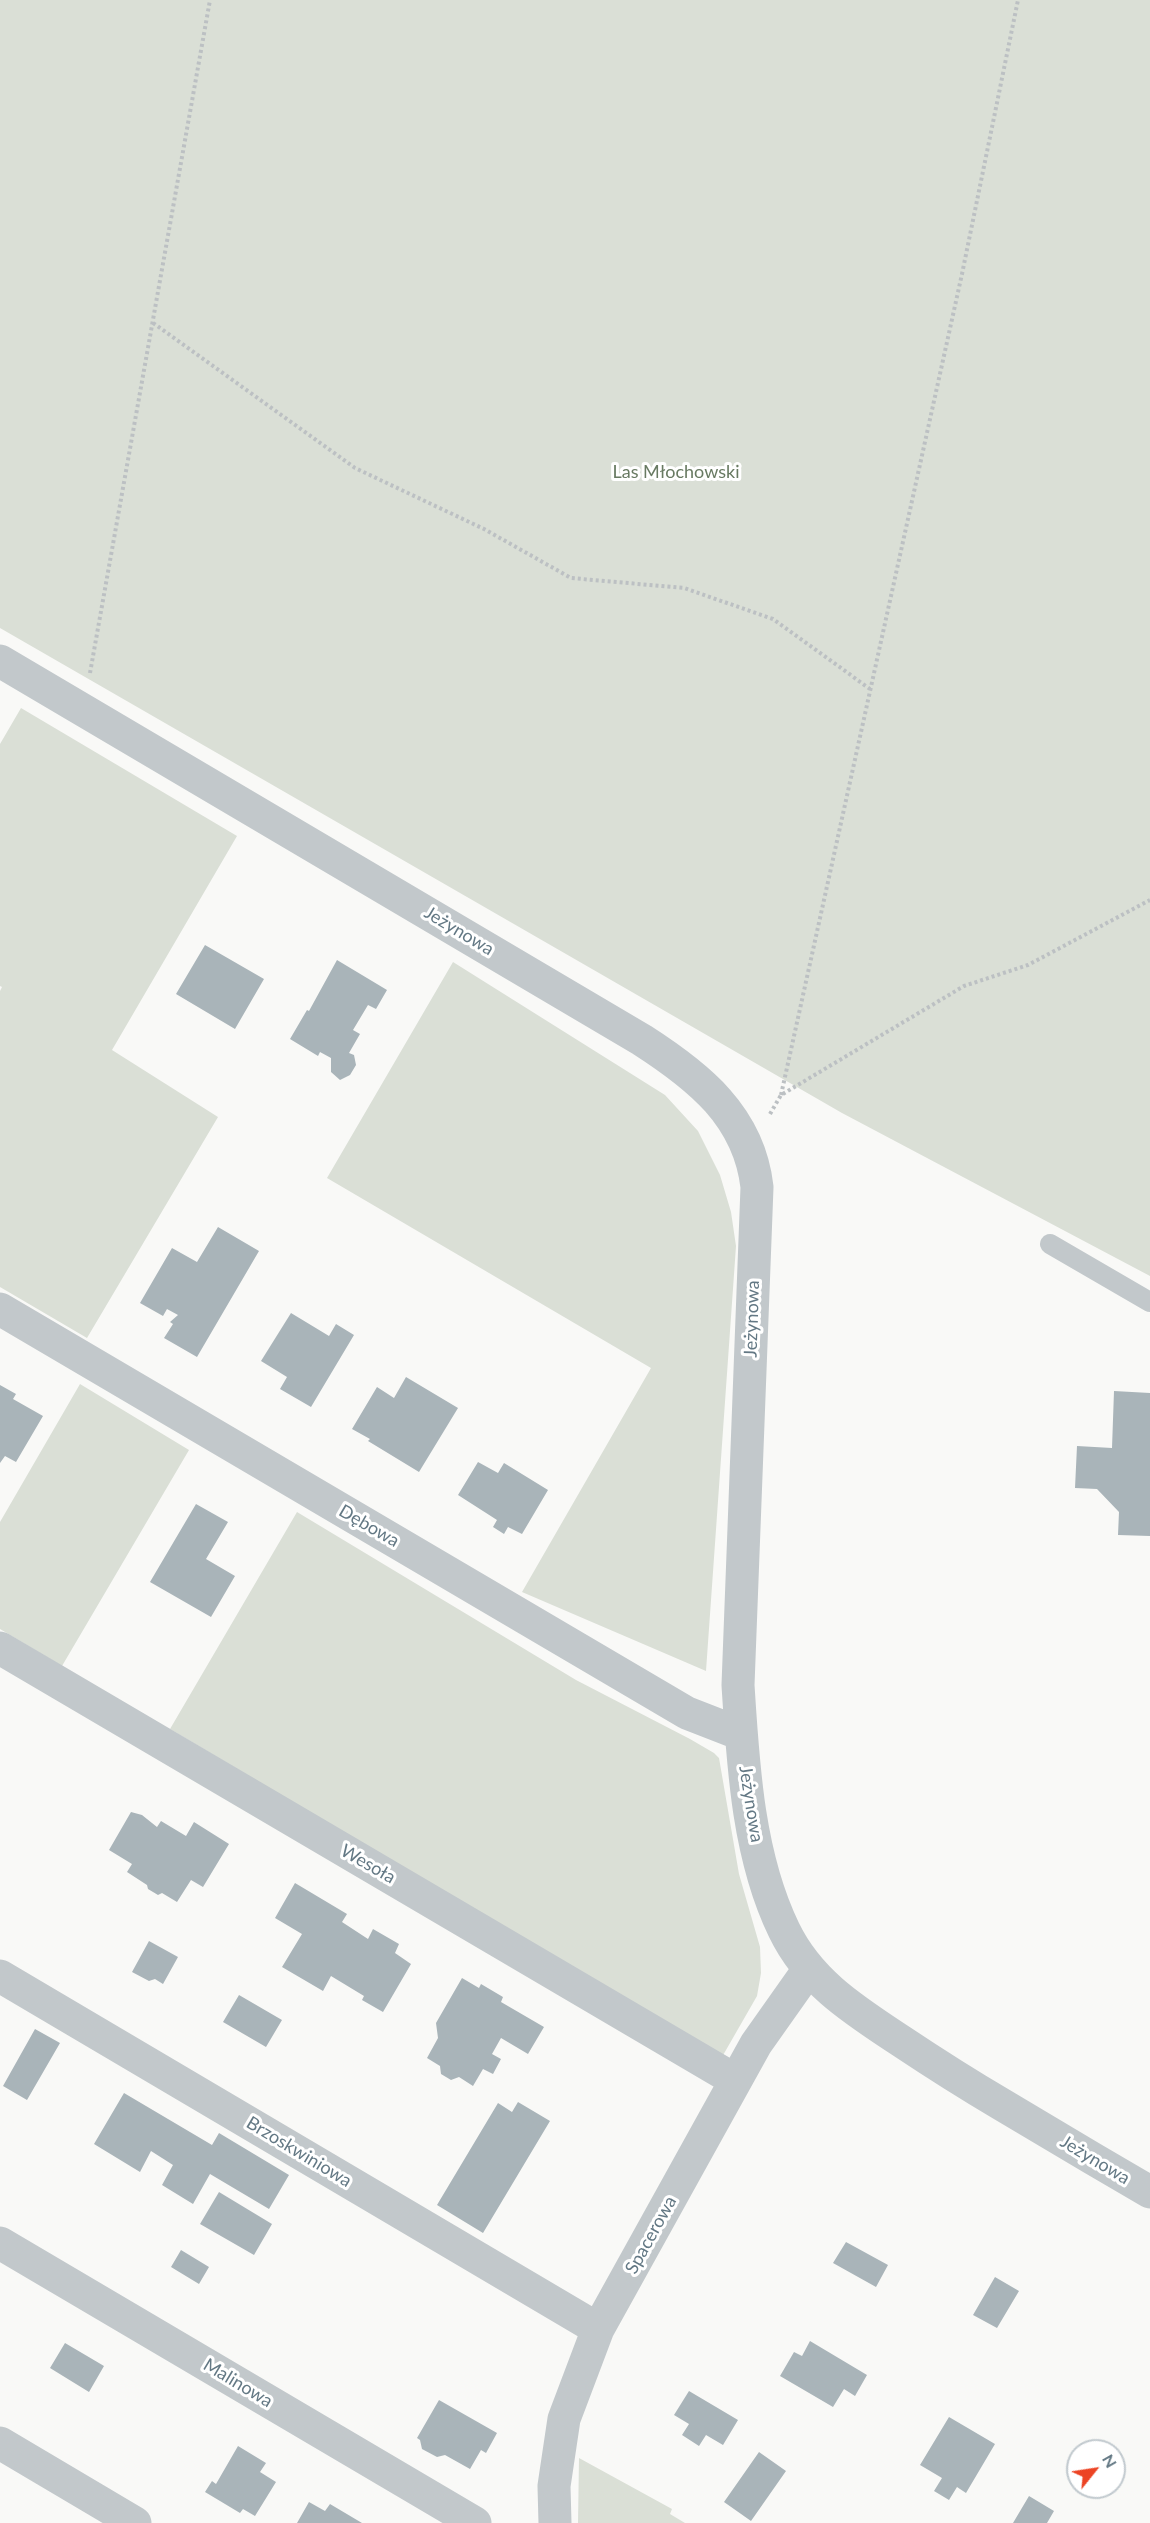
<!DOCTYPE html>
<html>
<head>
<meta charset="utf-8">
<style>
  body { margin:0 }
  #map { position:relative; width:1150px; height:2523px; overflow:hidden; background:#f9f9f7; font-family:Lato,sans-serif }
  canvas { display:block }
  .north { position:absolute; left:1066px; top:2439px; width:60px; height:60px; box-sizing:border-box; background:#fff; border:2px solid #c1c9ce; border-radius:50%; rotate:60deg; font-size:16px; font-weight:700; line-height:24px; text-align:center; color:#637884 }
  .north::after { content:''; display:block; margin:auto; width:21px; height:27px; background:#ec4424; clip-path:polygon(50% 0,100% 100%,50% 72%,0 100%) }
</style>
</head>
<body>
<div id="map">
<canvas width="1150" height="2523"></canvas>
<div class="north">N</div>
</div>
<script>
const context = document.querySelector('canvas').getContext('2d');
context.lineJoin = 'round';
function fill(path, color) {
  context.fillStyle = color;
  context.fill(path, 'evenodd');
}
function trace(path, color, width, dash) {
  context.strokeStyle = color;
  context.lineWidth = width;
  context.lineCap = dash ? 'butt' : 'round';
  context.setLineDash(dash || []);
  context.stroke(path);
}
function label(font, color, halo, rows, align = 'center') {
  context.font = font + ' Lato,sans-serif';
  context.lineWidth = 6;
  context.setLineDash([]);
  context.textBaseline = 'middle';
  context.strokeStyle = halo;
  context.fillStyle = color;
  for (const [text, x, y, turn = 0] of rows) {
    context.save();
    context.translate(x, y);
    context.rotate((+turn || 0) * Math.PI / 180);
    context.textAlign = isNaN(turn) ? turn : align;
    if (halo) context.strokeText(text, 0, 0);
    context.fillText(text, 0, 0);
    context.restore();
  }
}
const green = new Path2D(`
  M0 0H1150V1276L842 1113 0 628Z
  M21 708 237 836 112 1050 218 1117 87 1338 0 1287V991L2 987 0 986V744Z
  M453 962 665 1095 698 1131 720 1175 731 1212 736 1246 706 1671 522 1592 651 1368 327 1178Z
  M80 1384 189 1450 62 1666 0 1629V1522Z
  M297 1512 576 1680 690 1739 714 1753 719 1758 739 1874 760 1947 761 1973 757 1996 722 2057 170 1729Z
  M579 2458 672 2509 670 2514 685 2523H578Z`);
const building = new Path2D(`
  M205 945 264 979 235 1029 176 994Z
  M337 960 387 990 376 1009 368 1005 353 1030 360 1034 349 1053 354 1055 356 1065 350 1075 340 1080 331 1072V1058L320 1052 318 1056 290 1039 307 1010 309 1011Z
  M218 1227 259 1251 197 1357 164 1338 173 1324 170 1322 178 1315 167 1309 163 1316 140 1303 172 1248 197 1262Z
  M291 1313 329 1336 336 1324 354 1335 311 1407 280 1389 287 1377 261 1361Z
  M406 1377 458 1408 419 1472 368 1441 370 1439 352 1429 377 1387 394 1398Z
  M0 1385 16 1394 13 1399 43 1416 16 1462 5 1456 0 1463Z
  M1114 1391 1150 1393V1536L1118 1535 1119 1512 1097 1489 1075 1488 1077 1446 1112 1448Z
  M478 1462 498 1473 504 1463 548 1490 522 1534 508 1527 504 1534 493 1527 497 1520 458 1495Z
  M196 1504 228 1522 206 1559 235 1576 211 1617 150 1582Z
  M131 1812 142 1815 157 1827 161 1821 186 1836 194 1822 229 1844 203 1887 191 1880 177 1902 162 1893 158 1895 148 1889 147 1885 127 1872 132 1864 109 1850Z
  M295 1883 347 1914 342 1922 368 1939 373 1929 399 1944 395 1953 411 1964 383 2012 362 2000 364 1996 331 1976 323 1991 282 1967 302 1934 275 1918Z
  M149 1941 178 1957 163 1984 155 1979 149 1981 132 1972Z
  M462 1978 479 1988 481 1984 503 1997 501 2002 544 2027 528 2054 501 2038 492 2054 501 2059 493 2074 483 2069 473 2086 459 2077 451 2080 441 2074 440 2066 427 2058 438 2038 436 2023Z
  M239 1995 282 2020 266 2047 223 2022Z
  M35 2029 60 2043 27 2100 3 2086Z
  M124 2093 212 2145 219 2133 289 2175 269 2209 210 2174 193 2204 162 2185 173 2165 151 2151 140 2172 94 2144Z
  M518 2102 550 2121 483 2233 437 2205 498 2103 512 2112Z
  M219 2192 272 2224 254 2255 200 2224Z
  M846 2242 888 2265 876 2287 833 2263Z
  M181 2250 209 2267 199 2284 171 2267Z
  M995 2277 1019 2291 997 2328 973 2315Z
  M810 2341 867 2375 855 2396 844 2389 833 2407 780 2376 794 2352 802 2356Z
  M65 2343 104 2366 89 2392 50 2368Z
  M689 2391 738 2420 723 2445 706 2435 699 2446 682 2435 689 2424 674 2415Z
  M439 2400 497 2433 486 2453 481 2450 470 2469 445 2455 437 2457 422 2449 420 2440 417 2438Z
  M949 2417 995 2444 966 2493 957 2487 949 2500 934 2491 942 2478 920 2465Z
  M238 2446 266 2463 260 2472 276 2482 255 2516 243 2509 240 2513 205 2492 212 2481 216 2484Z
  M759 2452 786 2471 751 2521 724 2502Z
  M1029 2496 1054 2511 1047 2523H1013Z
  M309 2502 325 2511 330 2504 362 2523H297Z`);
const path = new Path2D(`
  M153 323 355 468 484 529 571 578 684 588 773 619 870 689
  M90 673 210 0
  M781 1095 962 274 1018 0
  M770 1114 781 1095 964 986 1028 965 1150 900`);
const lane = new Path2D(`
  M1050 1244 1150 1302`);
const street = new Path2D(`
  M0 661 642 1040C698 1076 749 1116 757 1187L738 1685C743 1765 748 1856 784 1930 809 1982 854 2010 901 2041 934 2063 967 2084 1001 2104 1051 2134 1100 2163 1150 2192
  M0 1309 687 1713 741 1734
  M0 1648 735 2080
  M0 1976 598 2329
  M0 2243 475 2523
  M0 2443 135 2523
  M555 2523 554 2486 564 2419 598 2329 756 2044 809 1969`);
const parkNames = [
  ["Las Młochowski",676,472]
];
const streetNames = [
  ["Jeżynowa",459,931,31],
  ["Jeżynowa",752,1319,-88],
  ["Dębowa",369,1526,30],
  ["Jeżynowa",751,1804,81],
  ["Wesoła",368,1864,30],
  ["Brzoskwiniowa",299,2152,31],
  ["Jeżynowa",1095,2160,31],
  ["Spacerowa",651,2235,-61],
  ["Malinowa",238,2383,31]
];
fill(green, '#dadfd6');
fill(building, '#a9b4b9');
trace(path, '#bcc0c3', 4, [3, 3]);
trace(lane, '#c2c8cb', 20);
trace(street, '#c2c8cb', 33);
label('18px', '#687a62', '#fff', parkNames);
label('18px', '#637884', '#fff', streetNames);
</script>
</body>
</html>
